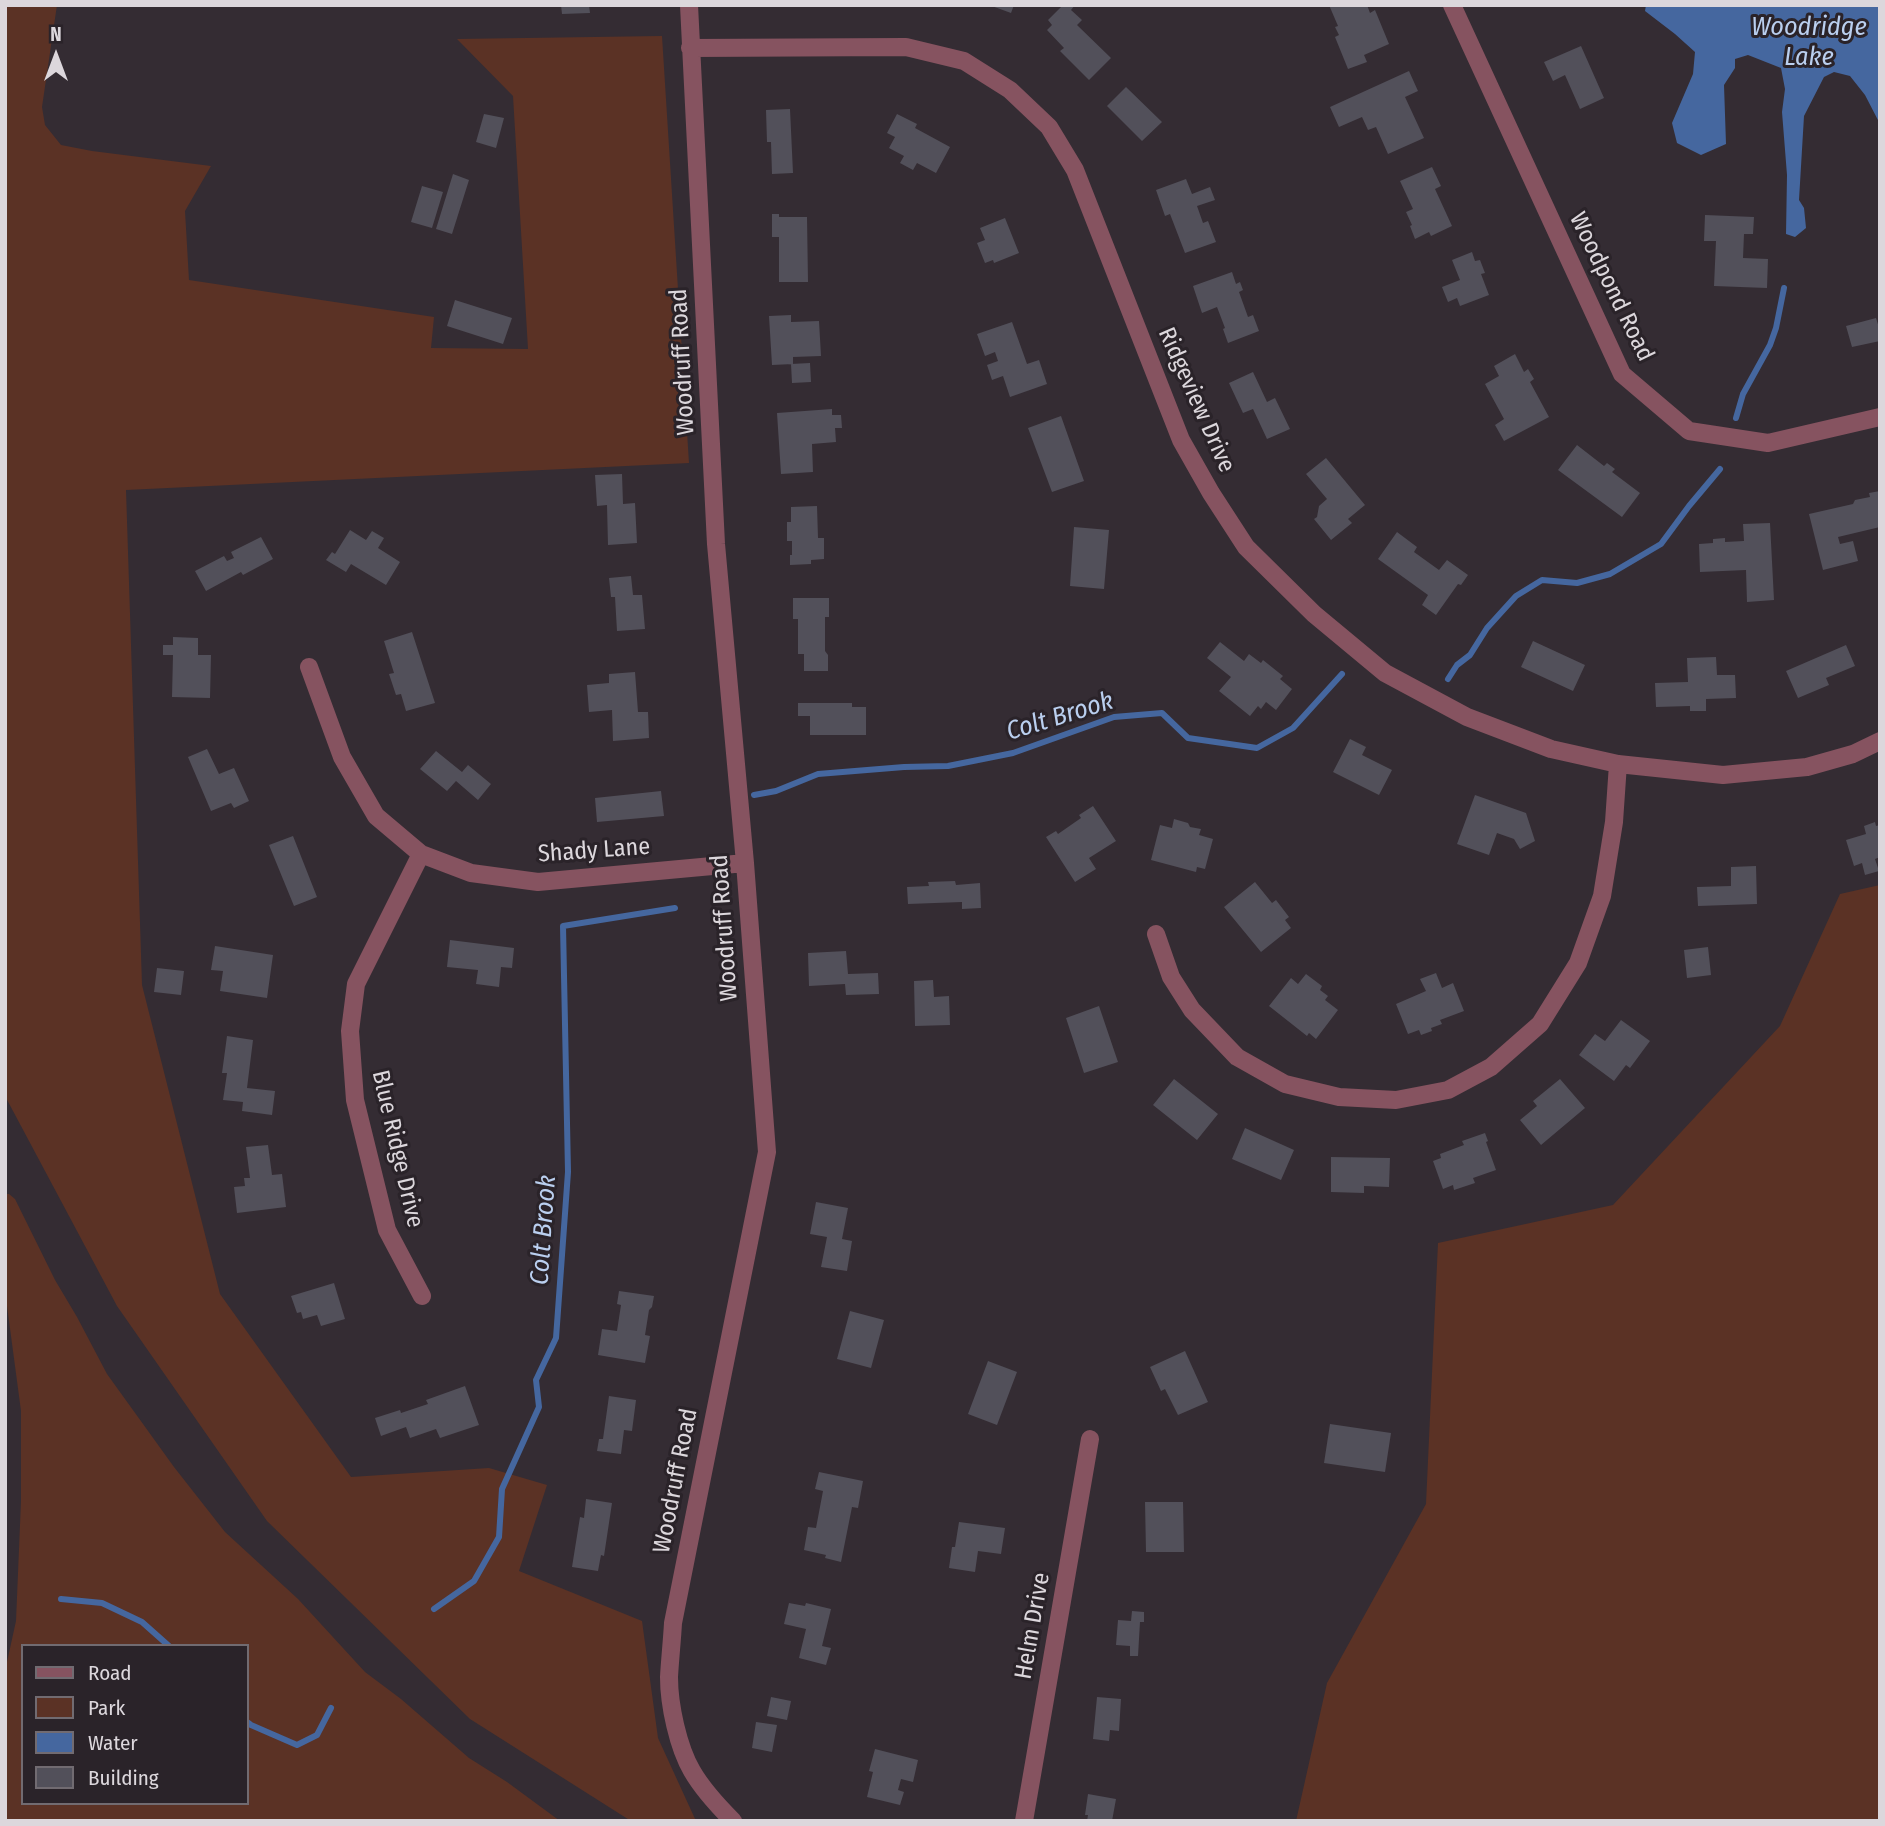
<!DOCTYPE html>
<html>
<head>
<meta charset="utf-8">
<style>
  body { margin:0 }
  #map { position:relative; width:1885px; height:1826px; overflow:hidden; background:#342c33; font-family:"Fira Sans Condensed",sans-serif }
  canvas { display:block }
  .frame { position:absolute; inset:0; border:7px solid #dcd7dc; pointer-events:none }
  .legend { position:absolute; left:21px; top:1644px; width:228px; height:161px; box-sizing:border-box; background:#2a2329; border:2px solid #716b71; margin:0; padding:9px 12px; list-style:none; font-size:21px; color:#dcd7dc }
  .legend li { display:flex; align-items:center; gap:14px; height:35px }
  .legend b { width:35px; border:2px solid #716b71 }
  .north { position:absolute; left:21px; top:21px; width:70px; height:70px; -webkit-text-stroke:5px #2a2329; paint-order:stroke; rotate:0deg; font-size:19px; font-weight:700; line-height:28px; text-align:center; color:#dcd7dc }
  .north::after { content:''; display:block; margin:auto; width:24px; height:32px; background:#dcd7dc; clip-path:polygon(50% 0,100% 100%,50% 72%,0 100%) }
</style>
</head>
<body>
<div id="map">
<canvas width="1885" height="1826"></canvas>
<div class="frame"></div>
<ul class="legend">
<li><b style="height:9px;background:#865360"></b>Road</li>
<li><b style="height:19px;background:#5b3225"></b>Park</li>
<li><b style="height:19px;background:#45679f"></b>Water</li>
<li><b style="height:19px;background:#52505a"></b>Building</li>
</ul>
<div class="north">N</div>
</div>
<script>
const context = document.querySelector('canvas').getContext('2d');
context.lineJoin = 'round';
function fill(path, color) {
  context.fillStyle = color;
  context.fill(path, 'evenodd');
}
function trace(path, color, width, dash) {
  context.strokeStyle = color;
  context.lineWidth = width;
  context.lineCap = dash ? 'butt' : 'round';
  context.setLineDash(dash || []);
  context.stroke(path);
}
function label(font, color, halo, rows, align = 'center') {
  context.font = font + ' "Fira Sans Condensed",sans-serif';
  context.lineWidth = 6;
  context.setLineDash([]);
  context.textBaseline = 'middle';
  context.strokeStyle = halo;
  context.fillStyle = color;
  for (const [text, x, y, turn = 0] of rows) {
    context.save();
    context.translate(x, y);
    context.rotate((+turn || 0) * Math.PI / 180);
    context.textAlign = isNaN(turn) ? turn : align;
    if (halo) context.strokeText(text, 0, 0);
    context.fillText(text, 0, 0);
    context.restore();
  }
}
const green = new Path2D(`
  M5 5H57L42 107 45 125 61 145 92 151 211 166 185 211 189 280 434 317 431 348 528 349 513 96 457 39 662 36 689 463 126 490 142 985 220 1294 351 1477 489 1468 547 1485 519 1571 642 1621 658 1738 696 1821H631L470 1719 267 1521 117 1306 5 1096Z
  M1880 885V1821H1296L1327 1683 1426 1504 1438 1243 1613 1205 1780 1026 1840 894Z
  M5 1194H9L15 1199 55 1280 77 1317 107 1374 174 1467 225 1532 298 1599 365 1672 401 1699 469 1758 507 1782 560 1821H5V1671L16 1621 21 1501V1411L5 1291ZM23 1646H247V1803H23Z`);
const water = new Path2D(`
  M1646 5H1880V124L1865 95 1850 76 1834 72 1824 77 1804 116 1799 200 1804 208 1806 228 1795 237 1786 234 1787 175 1782 112 1785 89 1781 68 1748 55 1735 59V68L1724 85 1726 144 1701 155 1677 143 1672 123 1693 74 1695 52 1675 34 1645 11Z`);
const stream = new Path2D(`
  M1736 418 1743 394 1770 345 1776 328 1784 288
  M1448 679 1457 665 1470 655 1487 628 1516 596 1542 580 1577 583 1610 574 1661 544 1689 506 1720 469
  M754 795 776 791 818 774 904 767 948 766 1013 753 1114 717 1162 713 1188 738 1257 748 1293 728 1342 674
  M61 1599 102 1603 142 1622 169 1646
  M434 1609 474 1581 499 1537 502 1489 539 1407 536 1380 556 1338 568 1172 563 926 675 908
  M247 1722 251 1725 297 1745 317 1735 331 1708`);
const building = new Path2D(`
  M561 5H589L590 13 562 14Z
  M989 5H1014L1011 13Z
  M1063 5H1075L1071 10 1082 20 1077 25 1111 58 1089 80 1060 51 1064 48 1047 30 1052 25 1048 20Z
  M1329 5H1367L1370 13 1375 10 1389 44 1364 55 1367 62 1348 69 1335 37 1339 35 1335 27 1338 26Z
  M1581 46 1604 98 1580 109 1565 75 1553 81 1544 62Z
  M1409 71 1418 91 1405 97 1424 138 1388 154 1376 127 1368 130 1362 117 1339 127 1330 107Z
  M1126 87 1162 122 1142 141 1107 106Z
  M790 109 793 173 772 174 771 142H767L766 110Z
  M484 114 504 118 496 148 476 142Z
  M897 114 917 124 915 128 950 147 936 173 917 163 913 170 900 163 904 156 889 148 895 137 887 133Z
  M1432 167 1441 186 1435 189 1452 226 1431 236 1429 232 1415 239 1410 226 1412 225 1406 212 1413 209 1400 181Z
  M453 174 469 180 452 234 436 229Z
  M1186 179 1192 194 1210 187 1215 200 1197 206 1203 223 1208 221 1216 242 1185 253 1170 214 1165 216 1156 190Z
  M422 186 443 192 432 228 411 222Z
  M772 214H779V217H807L808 282H779V237H772Z
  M1705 215 1754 217 1753 234H1744L1743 258 1768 259 1767 288 1714 286 1716 241H1704Z
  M1005 218 1019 253 994 263 993 260 985 263 977 243 985 240 980 228Z
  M1472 252 1475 261 1480 260 1485 273 1481 274 1489 295 1460 306 1457 298 1448 302 1442 287 1460 280 1452 260Z
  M1232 272 1236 284 1240 282 1243 290 1239 292 1248 317 1253 315 1259 331 1228 343 1223 329 1225 328 1217 307 1202 313 1193 286Z
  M455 300 512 318 503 344 447 326Z
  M791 315V322L819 321 821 356 793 357V364L772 365 769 316Z
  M1876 318 1880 331V341L1852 347 1846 326Z
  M1012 322 1027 364 1039 360 1047 384 1010 397 1003 376 992 380 987 365 998 361 995 352 985 356 977 334Z
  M1515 354 1524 372 1528 369 1534 379 1530 382 1549 417 1504 441 1495 425 1504 419 1485 384 1499 376 1494 366Z
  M810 363 811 382 792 383 791 364Z
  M1253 372 1267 402 1275 398 1290 429 1267 439 1253 409 1243 413 1229 383Z
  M832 409V415H841L842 428H835L836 442 812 444 813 472 781 474 777 413Z
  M1061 416 1084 481 1052 492 1028 428Z
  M1577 445 1604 466 1607 463 1615 469 1612 472 1640 493 1622 517 1558 470Z
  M1326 458 1365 505 1348 519 1352 523 1331 540 1314 519 1317 517 1319 506 1327 499 1306 474Z
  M622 474 623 504 635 503 637 543 608 545 607 505 597 506 595 475Z
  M1880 491V527L1838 537 1840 544 1853 541 1858 561 1823 570 1809 514 1853 504 1855 500 1870 497 1869 493Z
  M817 506 818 538H824V559L811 560V564L790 565V555H792V541H787V522H791V507Z
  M1770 523 1774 600 1747 602 1746 570 1700 572 1699 544 1713 543V539L1725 538V542L1744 541 1743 524Z
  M1074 527 1109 530 1104 589 1070 586Z
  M350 530 366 540 372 531 384 538 378 548 400 562 386 585 351 564 346 572 326 560 332 552 335 554Z
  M1397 532 1417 547 1414 552 1439 570 1447 560 1468 575 1461 585 1458 584 1436 615 1422 605 1428 595 1378 559Z
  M261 537 273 559 243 575 241 572 206 591 195 571 224 556 227 561 234 558 231 552Z
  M631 576 633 595H642L645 629 617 631 615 597H611L609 578Z
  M793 598H829V617H825V651L828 655V671H804V654H798V619H793Z
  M412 632 435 703 406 711 401 694 396 695 389 674 394 673 384 641Z
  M173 637 198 638V655H211L210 698 172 697 173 655H163V645H173Z
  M1533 641 1585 665 1573 691 1521 667Z
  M1220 642 1244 661 1249 654 1261 663 1263 660 1283 676 1280 679 1292 689 1276 710 1266 702 1261 709 1258 706 1250 716 1219 691 1231 677 1207 658Z
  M1846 645 1855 666 1826 678 1829 685 1798 698 1786 671Z
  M1716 657 1717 675H1735L1736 698 1706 699V711H1690V706L1656 707 1655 683 1688 682 1687 658Z
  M635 672 638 712H648L649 738 613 741 612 710 589 712 587 685 609 683V674Z
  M798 703H852V707H866V735H810V716H798Z
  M1350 739 1366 747 1362 755 1392 770 1379 795 1333 772Z
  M207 749 219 774 234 768 249 801 234 808 231 803 211 811 188 757Z
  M436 751 462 772 468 765 491 784 478 800 456 781 447 791 420 769Z
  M661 791 664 816 597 822 595 798Z
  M1475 795 1526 813 1535 841 1520 849 1514 839 1497 833 1489 855 1457 844Z
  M1093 806 1116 841 1089 858 1096 869 1075 882 1046 837 1056 831 1058 834 1081 818 1079 815Z
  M1174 819 1188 823 1190 827 1201 829 1199 835 1213 839 1205 869 1197 867 1196 872 1151 860 1160 825 1172 828Z
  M1875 822 1876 826 1880 825V857L1875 859 1879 871 1865 875 1862 863 1854 866 1846 840 1866 834 1864 826Z
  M293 836 317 897 294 906 269 845Z
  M1756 866 1757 904 1698 906 1697 887 1731 886V867Z
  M955 881 956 885 980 883 981 908 962 909V902L908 904 907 887 929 886 928 882Z
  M1255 882 1272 903 1276 900 1289 917 1285 920 1291 928 1261 952 1224 907Z
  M450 940 514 948 512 968 501 967 499 987 476 984 478 970 447 967Z
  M215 946 273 955 267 998 220 991 223 971 211 970Z
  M1708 947 1711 975 1687 978 1684 950Z
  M846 951 848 974 878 973 879 994 846 995 845 984 809 986 808 953Z
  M157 968 184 971 181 995 154 992Z
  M1436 973 1442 988 1453 983 1464 1011 1440 1020 1442 1024 1431 1028 1432 1031 1421 1035 1419 1030 1408 1034 1396 1004 1426 991 1420 979Z
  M1306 974 1322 986 1320 990 1328 996 1325 1000 1338 1010 1316 1039 1309 1033 1307 1036 1269 1006 1291 978 1298 984Z
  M933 980 934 997 949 996 950 1025 915 1026 914 981Z
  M1099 1006 1118 1062 1084 1073 1066 1018Z
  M1621 1020 1650 1041 1630 1068 1626 1065 1614 1081 1579 1055 1595 1034 1605 1041Z
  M227 1036 253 1040 247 1088 275 1091 272 1115 242 1111 243 1102 223 1100 227 1073H222Z
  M1174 1079 1218 1114 1197 1140 1153 1105Z
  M1560 1079 1585 1108 1541 1145 1520 1120 1537 1106 1533 1101Z
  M1245 1128 1294 1150 1281 1180 1232 1159Z
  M1485 1133 1488 1141 1486 1142 1496 1170 1473 1178 1475 1183 1454 1190 1453 1185 1443 1189 1433 1161 1441 1158 1440 1154 1464 1145 1462 1141Z
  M268 1145 272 1175 282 1174 286 1207 237 1213 234 1187 245 1186 244 1178H250L246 1147Z
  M1331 1157 1390 1158 1389 1187 1364 1186V1193L1331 1192Z
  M816 1202 848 1208 842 1239 852 1241 847 1271 821 1267 827 1237 810 1234Z
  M334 1283 345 1319 321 1326 317 1315 303 1319 301 1312 297 1313 291 1296Z
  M619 1291 654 1296 652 1307 649 1310 645 1335 650 1336 645 1363 598 1355 602 1329 617 1331 621 1305 617 1304Z
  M850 1311 884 1320 871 1368 837 1359Z
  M1185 1351 1208 1402 1178 1415 1165 1389 1161 1391 1150 1367Z
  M988 1361 1017 1372 997 1425 968 1414Z
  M465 1386 479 1425 440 1438 436 1429 410 1438 406 1427 381 1436 375 1418 400 1410 401 1413 428 1404 426 1400Z
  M609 1396 636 1400 632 1431 624 1430 621 1454 597 1451 599 1439H603Z
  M1330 1424 1391 1433 1385 1472 1324 1463Z
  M819 1472 863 1481 858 1508 852 1507 841 1562 825 1558 826 1555 804 1550 808 1527 816 1528 823 1491 815 1489Z
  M586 1499 612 1503 604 1556 601 1555 598 1571 572 1567 580 1517 584 1518Z
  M1145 1502H1183L1184 1552H1146Z
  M959 1522 1005 1528 1001 1554 978 1551 975 1572 949 1568 952 1547H955Z
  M789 1603 805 1606 806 1603 831 1609 822 1646 831 1648 826 1665 799 1658 806 1629 784 1624Z
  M1132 1611 1144 1612V1622H1140L1138 1656H1130V1646L1116 1645 1118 1620 1131 1621Z
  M771 1697 791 1701 787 1720 767 1716Z
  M1097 1697 1121 1699 1119 1731 1110 1730 1109 1741 1093 1739Z
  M756 1722 777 1725 772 1752 752 1748Z
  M875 1749 918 1760 913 1782 901 1779 898 1790 904 1792 900 1805 867 1797 873 1772 869 1771Z
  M1088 1794 1116 1799 1112 1821H1087L1088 1815H1085Z`);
const minor = new Path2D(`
  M689 5 716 544 745 863 767 1152 673 1623C672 1641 670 1659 669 1677 669 1705 678 1747 692 1771 703 1790 718 1806 733 1821
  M1452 5 1622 374 1689 431 1768 443 1880 417
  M690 48 906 47 964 61 1010 90 1049 127 1075 170 1181 440 1211 493 1246 547 1314 614 1385 673 1467 717 1551 749 1618 764 1723 775 1807 767 1853 754 1880 741
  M309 667 342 757 376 816 421 854 471 873 538 882 745 863
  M421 854 356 984 350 1031 355 1100 387 1230 422 1296
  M1156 934 1171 977 1192 1010 1237 1057 1285 1084 1339 1097 1396 1100 1448 1090 1491 1067 1540 1024 1578 963 1602 896 1614 822 1618 764
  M1024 1821 1090 1439`);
const streetNames = [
  ["Woodpond Road",1611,287,64],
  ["Woodruff Road",683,362,-93],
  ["Ridgeview Drive",1196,400,66],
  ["Shady Lane",594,851,-4],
  ["Woodruff Road",725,928,-94],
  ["Blue Ridge Drive",397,1149,77],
  ["Woodruff Road",676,1481,-79],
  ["Helm Drive",1033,1626,-80]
];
const waterNames = [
  ["Woodridge",1809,28],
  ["Lake",1809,58],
  ["Colt Brook",1060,717,-17],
  ["Colt Brook",544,1230,-86]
];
fill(green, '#5b3225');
fill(water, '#45679f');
trace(stream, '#45679f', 6);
fill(building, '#52505a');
trace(minor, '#865360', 18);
label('24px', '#dcd7dc', '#2a2329', streetNames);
label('italic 26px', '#bacfef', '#2a2329', waterNames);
</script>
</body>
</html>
